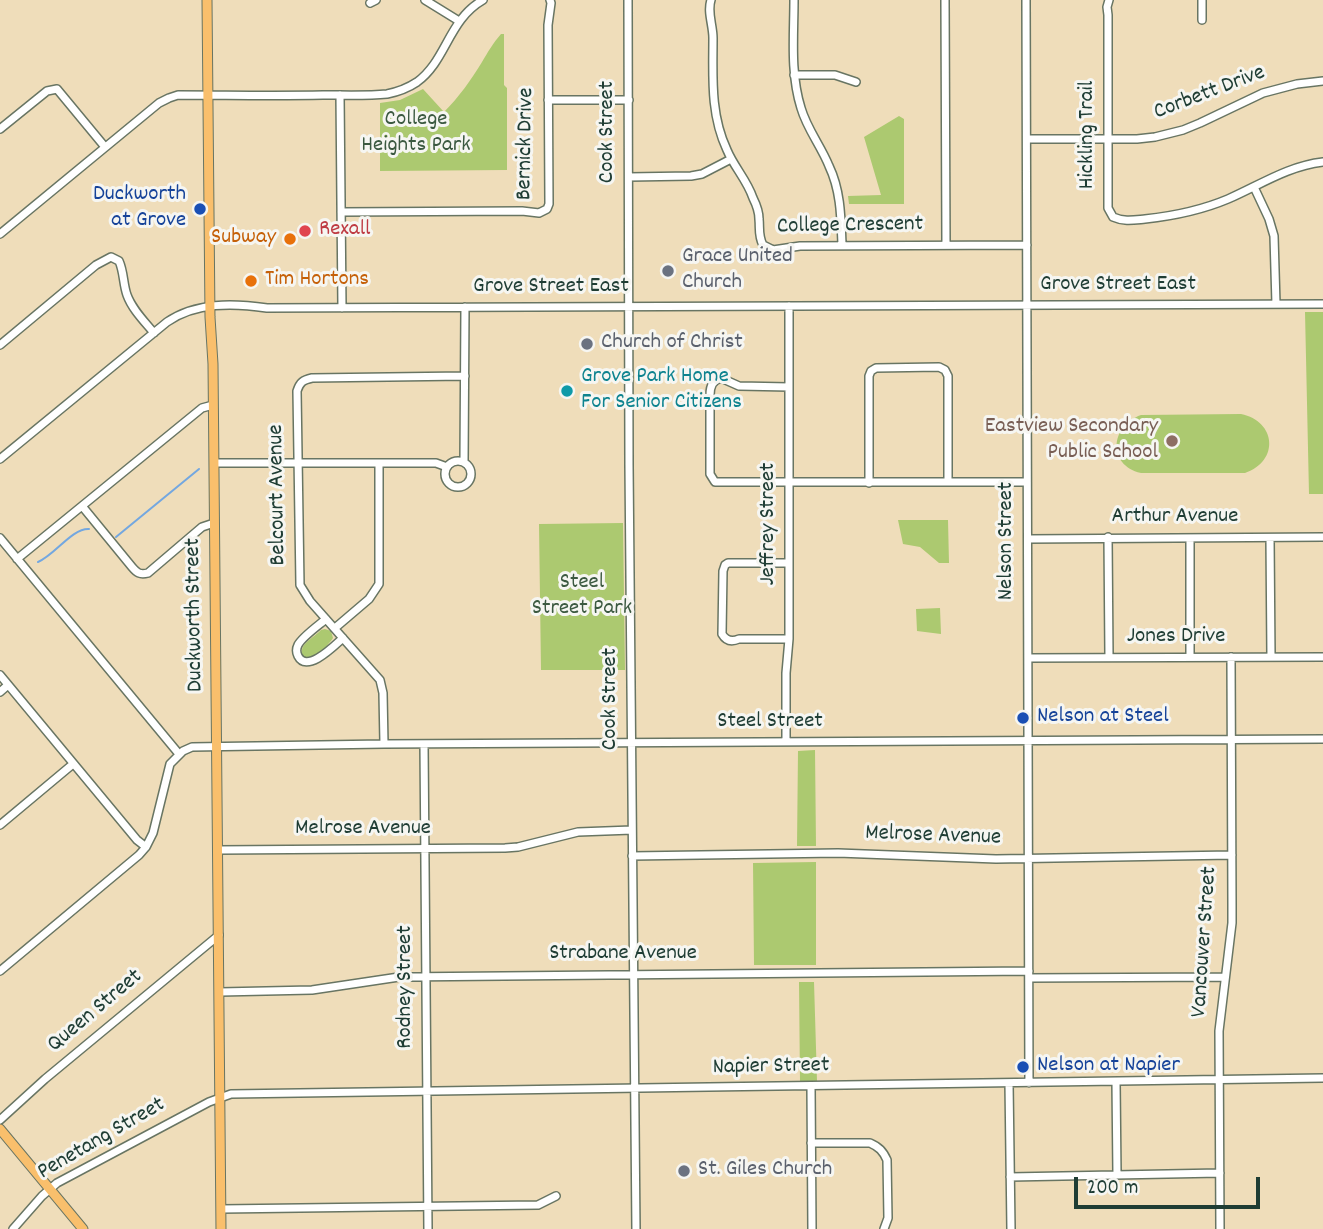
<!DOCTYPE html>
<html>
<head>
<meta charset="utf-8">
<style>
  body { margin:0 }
  #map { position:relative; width:1323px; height:1229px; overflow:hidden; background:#efddba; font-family:Dekko,sans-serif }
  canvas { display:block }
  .scale { position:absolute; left:1074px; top:1177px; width:186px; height:32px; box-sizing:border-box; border:4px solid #1f3d34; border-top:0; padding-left:9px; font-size:21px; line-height:24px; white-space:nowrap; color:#1f3d34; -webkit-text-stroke:5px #f6f6f2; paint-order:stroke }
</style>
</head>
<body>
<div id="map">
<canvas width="1323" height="1229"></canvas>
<div class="scale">200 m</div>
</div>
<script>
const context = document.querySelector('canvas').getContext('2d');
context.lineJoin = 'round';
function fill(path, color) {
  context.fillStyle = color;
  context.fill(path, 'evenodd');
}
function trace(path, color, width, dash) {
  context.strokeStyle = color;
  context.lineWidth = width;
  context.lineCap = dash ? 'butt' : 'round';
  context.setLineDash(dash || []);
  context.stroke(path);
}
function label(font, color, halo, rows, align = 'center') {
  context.font = font + ' Dekko,sans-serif';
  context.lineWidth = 6;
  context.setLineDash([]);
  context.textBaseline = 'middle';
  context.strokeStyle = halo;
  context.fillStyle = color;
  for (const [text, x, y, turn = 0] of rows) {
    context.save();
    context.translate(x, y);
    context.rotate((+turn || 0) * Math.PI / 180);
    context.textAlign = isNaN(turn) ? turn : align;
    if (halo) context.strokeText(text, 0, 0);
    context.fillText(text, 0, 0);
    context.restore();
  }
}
const green = new Path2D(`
  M501 34H504V85L507 88V170L380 171V103L400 100 423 89 444 112C459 97 471 80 482 62 488 52 493 43 501 34Z
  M899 116 904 119V204H849L848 196 881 195 864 137Z
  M1305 312H1323V494H1309Z
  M1241 414C1276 421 1280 461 1245 473H1141C1107 465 1110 426 1141 415Z
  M898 520H948L949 563H939L920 547 903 544Z
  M623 523 625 670H541L539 524Z
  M940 608 941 634 917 631 916 609Z
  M321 630 325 629 331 631 333 638C329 644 320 654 313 658 303 662 299 652 304 645 308 640 316 635 321 630Z
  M815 750 816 846H797L798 751Z
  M816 862V965H754L753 863Z
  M799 982H814L817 1081 800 1082Z`);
const stream = new Path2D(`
  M116 537 199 469
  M38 562C55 555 72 528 89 529`);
const minor = new Path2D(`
  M425 0 459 21
  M628 0 629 465 636 1229
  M711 0C707 12 713 25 713 38 713 76 710 114 727 150 734 167 747 180 753 198 756 204 759 212 759 219 760 228 758 236 763 245L773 250 800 246 1027 245
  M794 0C794 35 790 73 801 108 807 129 821 146 829 166 841 191 841 218 842 245
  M945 0 946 245
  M1026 0 1029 1083
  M1109 0 1107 7 1108 15V208L1113 217C1124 222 1134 220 1145 219 1173 216 1202 210 1228 199 1260 185 1288 166 1323 162
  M370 3 376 0
  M1202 20V0
  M794 75H835L856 82
  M340 95 342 308
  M548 100H629
  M0 129 47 91 57 89 105 147
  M1027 139H1137L1155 137 1183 130 1200 123 1263 93 1297 84 1323 81
  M629 177 691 176 702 174 731 159
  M1254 187 1269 219 1274 236 1276 304
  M341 212 522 211 539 213 547 209 549 204 548 25 551 3 550 0
  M0 234 159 103 169 98 178 95C226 95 274 96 323 95 344 95 366 96 387 94 397 92 408 88 417 82 447 60 448 20 483 0
  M0 345 96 265 111 257 119 261C124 272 123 284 127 295 132 309 144 321 154 333
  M789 387 739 386 721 378C712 380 710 387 710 395V474L715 482H1027
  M0 459 167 322C196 302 233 303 267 308L1323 304
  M445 474a13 13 0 1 1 26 0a13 13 0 1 1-26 0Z
  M464 462 465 307
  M214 463H436L447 467
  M869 483V376L871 371 876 368 939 367 945 370 948 376V482
  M82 506 132 567C137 573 140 575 148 573L202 527 214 523
  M1108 537 1109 657
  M0 538 179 754
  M1190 538V657
  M1270 538 1271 657
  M1028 539 1323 537
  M17 559 202 408 213 405
  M788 563H728L725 565 723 571 722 634C726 641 732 642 739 639H789
  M326 619C319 625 302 637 298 645 296 649 296 652 298 656 307 674 335 645 343 638
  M335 628 369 599 379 584V463
  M1028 658 1323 657
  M0 675 137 840 146 847
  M0 692 8 685
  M786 742V673L789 639V306
  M384 744 383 693 380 680 310 601 300 585 297 391C300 382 303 380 312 378L465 376
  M424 744 428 1229
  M0 825 73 764
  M218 850 505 848 518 847 578 832 632 830
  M632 856 838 853 996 859 1232 855
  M0 971 139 855 146 847 153 833 170 764 183 751 192 747 384 744 1323 739
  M1029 978 1225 977
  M220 992 312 990 399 977 1029 971
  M1116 1082 1117 1175
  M1009 1083 1011 1229
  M811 1086 812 1229
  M0 1120 45 1079 219 935
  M811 1143H870C879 1147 883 1151 887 1160L888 1218 884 1229
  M1010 1177 1220 1173
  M221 1209 538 1205 556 1196
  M13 1229 42 1196 57 1183 209 1102 231 1094 1323 1078
  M1220 1229 1219 1031 1232 923V905L1231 657`);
const major = new Path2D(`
  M207 0 210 317 213 364 221 1229
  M0 1129 83 1229`);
const markers = [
  [200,209,7,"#1a4fb4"],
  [305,231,7,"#e0444e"],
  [290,239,7,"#e8710a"],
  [668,271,7,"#6b7280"],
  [251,281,7,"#e8710a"],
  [587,344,7,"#6b7280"],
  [567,391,7,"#0f9aa8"],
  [1172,441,7,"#8d6e63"],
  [1023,718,7,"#1a4fb4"],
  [1023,1067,7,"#1a4fb4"],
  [684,1171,7,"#6b7280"]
];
const streetNames = [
  ["Corbett Drive",1210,94,-21],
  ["Cook Street",609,132,-90],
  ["Hickling Trail",1089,135,-90],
  ["Bernick Drive",527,144,-89],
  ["College Crescent",850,227,-1],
  ["Grove Street East",1118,286],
  ["Grove Street East",551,288],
  ["Belcourt Avenue",279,495,-91],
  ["Arthur Avenue",1175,518],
  ["Jeffrey Street",770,524,-90],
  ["Nelson Street",1008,541,-90],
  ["Duckworth Street",196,615,-91],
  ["Jones Drive",1176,638],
  ["Cook Street",612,699,-90],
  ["Steel Street",770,723],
  ["Melrose Avenue",363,830],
  ["Melrose Avenue",933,837,2],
  ["Vancouver Street",1206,942,-86],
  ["Strabane Avenue",623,955],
  ["Rodney Street",407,987,-90],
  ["Queen Street",96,1012,-40],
  ["Napier Street",771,1068,-1],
  ["Penetang Street",102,1140,-30]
];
const parkNames = [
  ["College",416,121],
  ["Heights Park",416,147],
  ["Steel",582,584],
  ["Street Park",582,610]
];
const transitNames = [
  ["Duckworth",186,196,"right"],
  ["at Grove",186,222,"right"],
  ["Nelson at Steel",1037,718],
  ["Nelson at Napier",1037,1067]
];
const healthNames = [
  ["Rexall",319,231]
];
const foodNames = [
  ["Subway",276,239],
  ["Tim Hortons",265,281,"left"]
];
const worshipNames = [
  ["Grace United",682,258],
  ["Church",682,284],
  ["Church of Christ",601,344],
  ["St. Giles Church",698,1171]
];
const cultureNames = [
  ["Grove Park Home",581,378],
  ["For Senior Citizens",581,404]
];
const educationNames = [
  ["Eastview Secondary",1158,428],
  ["Public School",1158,454]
];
fill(green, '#acc970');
trace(stream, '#73a7e0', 2);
trace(minor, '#687563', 10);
trace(major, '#687563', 11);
trace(minor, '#fff', 7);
trace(major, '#f9bf6c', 9);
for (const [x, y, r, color] of markers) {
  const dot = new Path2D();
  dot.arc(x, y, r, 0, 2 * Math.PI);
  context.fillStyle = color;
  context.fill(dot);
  trace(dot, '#f6f6f2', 2.5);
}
label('23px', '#1f3d34', '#f6f6f2', streetNames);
label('23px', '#3b5940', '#f6f6f2', parkNames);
label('23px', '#164399', '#f6f6f2', transitNames, 'left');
label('23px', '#be3a42', '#f6f6f2', healthNames, 'left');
label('23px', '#c56008', '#f6f6f2', foodNames, 'right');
label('23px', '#5b616d', '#f6f6f2', worshipNames, 'left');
label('23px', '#0d838f', '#f6f6f2', cultureNames, 'left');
label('23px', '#785e54', '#f6f6f2', educationNames, 'right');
</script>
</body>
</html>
